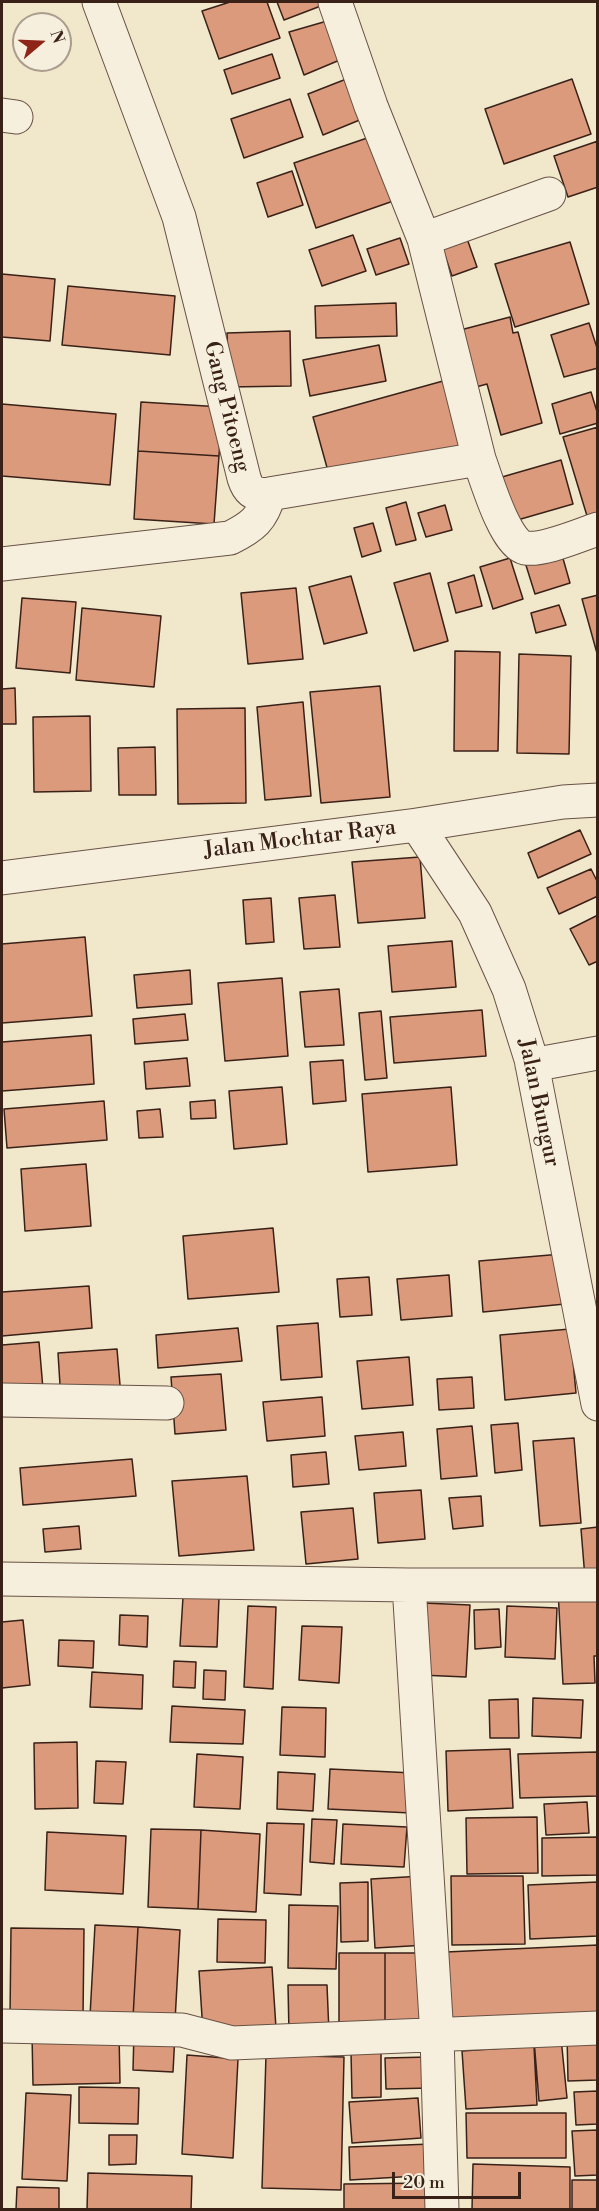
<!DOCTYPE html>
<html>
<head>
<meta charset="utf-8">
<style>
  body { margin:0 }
  #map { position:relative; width:599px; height:2211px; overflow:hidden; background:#f1e7cb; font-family:"Libre Bodoni",serif }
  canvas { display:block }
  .frame { position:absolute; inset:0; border:3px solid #392118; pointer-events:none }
  .north { position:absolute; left:12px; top:12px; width:60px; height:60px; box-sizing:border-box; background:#f6efdd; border:2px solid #aa9d8e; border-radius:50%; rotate:71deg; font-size:16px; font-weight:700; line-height:24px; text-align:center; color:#392118 }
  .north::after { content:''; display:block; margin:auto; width:21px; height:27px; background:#8f2418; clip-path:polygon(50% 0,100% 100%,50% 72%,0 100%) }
  .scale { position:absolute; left:392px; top:2172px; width:129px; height:27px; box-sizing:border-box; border:3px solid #392118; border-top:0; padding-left:8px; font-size:18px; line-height:21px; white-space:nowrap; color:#392118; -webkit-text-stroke:4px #f6efdd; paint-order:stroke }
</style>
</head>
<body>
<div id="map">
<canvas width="599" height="2211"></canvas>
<div class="frame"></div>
<div class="north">N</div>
<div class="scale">20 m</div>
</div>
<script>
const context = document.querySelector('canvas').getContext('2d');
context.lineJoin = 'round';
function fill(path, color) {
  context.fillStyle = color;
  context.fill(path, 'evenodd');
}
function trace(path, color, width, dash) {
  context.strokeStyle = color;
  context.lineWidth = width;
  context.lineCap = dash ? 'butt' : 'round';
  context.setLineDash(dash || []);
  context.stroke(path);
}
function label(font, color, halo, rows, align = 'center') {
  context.font = font + ' "Libre Bodoni",serif';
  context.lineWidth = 6;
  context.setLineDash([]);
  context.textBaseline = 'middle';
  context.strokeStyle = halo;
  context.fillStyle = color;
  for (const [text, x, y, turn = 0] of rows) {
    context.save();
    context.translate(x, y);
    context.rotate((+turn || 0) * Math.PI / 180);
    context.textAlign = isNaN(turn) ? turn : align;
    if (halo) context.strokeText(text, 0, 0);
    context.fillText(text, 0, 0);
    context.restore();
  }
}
const building = new Path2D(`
  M230 2H267L280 38 219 59 202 11Z
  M277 2H325L326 4 284 20Z
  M334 19 347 57 304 75 289 32Z
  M272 54 280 78 232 94 224 70Z
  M354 76 367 117 323 135 308 94Z
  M572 79 591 134 504 164 485 109Z
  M290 99 303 137 244 158 231 119Z
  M373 136 399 199 316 228 294 163Z
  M598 141V187L568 197 554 156Z
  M292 171 303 205 268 217 257 183Z
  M464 230 477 267 452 276 439 238Z
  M353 235 366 271 322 286 309 250Z
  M400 238 409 264 376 275 367 249Z
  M570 242 589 304 515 327 495 264Z
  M2 274 55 279 50 341 2 337Z
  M68 286 175 296 170 355 62 345Z
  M396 303 397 336 316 338 315 306Z
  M510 317 513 333 518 332 542 423 501 435 487 384 465 390 449 333Z
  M589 323 598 351V368L564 377 551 335Z
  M290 331 291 386 229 387 227 333Z
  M379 345 386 381 310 396 303 360Z
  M443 381 461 446 331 482 313 417Z
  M591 392 598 415V423L560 434 552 404Z
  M141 402 222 407 219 456 138 451Z
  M2 404 116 414 110 485 2 476Z
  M598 427V527L591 529 563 437Z
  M138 451 219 456 214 524 134 519Z
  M561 460 573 504 514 521 502 477Z
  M406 502 416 540 396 545 386 508Z
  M445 505 452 530 426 537 418 513Z
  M373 523 381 551 362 557 354 528Z
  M560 548 570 583 535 594 524 559Z
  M510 558 523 599 493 609 480 567Z
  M430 573 448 641 414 651 394 583Z
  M474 575 482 606 456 613 448 583Z
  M351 576 367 633 324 644 309 587Z
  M296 588 303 659 248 664 241 593Z
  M598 595V657L582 599Z
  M22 598 76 602 70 673 16 668Z
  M559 605 566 625 536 633 531 613Z
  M82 608 161 616 154 687 76 680Z
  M455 651 500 652 498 751H454Z
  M519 654 571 656 569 754 517 753Z
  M380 686 390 797 321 803 310 692Z
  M15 688 16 724H2V689Z
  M303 702 311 796 265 800 257 707Z
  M245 708 246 803 178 804 177 709Z
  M90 716 91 791 34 792 33 717Z
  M155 747 156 795H119L118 748Z
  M580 830 591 854 538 878 528 853Z
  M420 857 425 918 358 923 352 862Z
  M591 869 598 883V896L559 914 547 888Z
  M335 895 340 947 304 949 299 898Z
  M271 898 274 942 246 944 243 900Z
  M598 915V961L589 965 570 929Z
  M85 937 92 1016 2 1023V944Z
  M452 941 456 987 392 992 388 946Z
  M190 970 192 1004 137 1008 134 975Z
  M282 978 288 1056 225 1061 218 983Z
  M339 989 344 1045 305 1047 300 992Z
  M482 1010 486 1056 394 1063 390 1017Z
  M381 1011 387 1078 365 1080 359 1013Z
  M185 1014 188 1040 135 1044 133 1019Z
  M91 1035 94 1084 2 1091V1042Z
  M187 1058 190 1086 146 1089 144 1062Z
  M343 1060 346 1101 313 1104 310 1062Z
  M282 1087 287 1144 234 1149 229 1091Z
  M451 1087 457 1165 368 1172 362 1094Z
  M215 1100 216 1118 191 1119 190 1102Z
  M104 1101 107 1140 7 1148 4 1109Z
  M160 1109 163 1137 139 1138 137 1111Z
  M86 1164 91 1226 25 1231 21 1169Z
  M273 1228 279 1292 188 1299 183 1236Z
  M562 1254 565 1304 483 1312 479 1261Z
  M449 1275 452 1316 401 1320 397 1279Z
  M369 1277 372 1315 340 1317 337 1279Z
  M89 1286 92 1328 2 1336V1292Z
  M318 1323 322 1377 281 1380 277 1326Z
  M238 1328 242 1361 158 1368 156 1335Z
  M570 1329 576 1393 505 1400 500 1335Z
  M39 1342 43 1389 2 1392V1345Z
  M117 1349 121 1397 61 1401 58 1353Z
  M409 1357 413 1405 362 1409 357 1361Z
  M221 1374 226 1430 175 1434 171 1377Z
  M472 1377 474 1408 439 1410 437 1379Z
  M322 1397 325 1436 267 1441 263 1402Z
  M518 1423 522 1470 495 1473 491 1425Z
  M472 1426 477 1476 441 1479 437 1429Z
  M403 1432 406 1466 359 1470 355 1436Z
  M574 1438 581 1523 540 1526 533 1441Z
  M326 1452 329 1484 293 1487 291 1455Z
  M132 1459 136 1496 23 1505 20 1468Z
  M247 1476 254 1550 179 1556 172 1481Z
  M421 1490 425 1539 378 1543 374 1493Z
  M481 1496 483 1526 453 1529 449 1498Z
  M353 1508 358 1559 306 1564 301 1512Z
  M79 1526 81 1549 45 1552 43 1529Z
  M598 1527V1577L585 1578 581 1529Z
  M558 1590 598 1594V1656H594L595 1683 563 1684Z
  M183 1597 219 1598 217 1647 180 1646Z
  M423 1603 470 1605 466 1677 420 1675Z
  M248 1606 276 1607 273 1689 244 1687Z
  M507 1606 557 1608 555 1659 505 1657Z
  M499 1609 501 1647 475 1649 474 1610Z
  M120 1615 148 1616 147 1647 119 1645Z
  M23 1620 30 1685 2 1688V1622Z
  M302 1626 342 1627 339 1683 299 1680Z
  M59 1640 94 1641 93 1668 58 1666Z
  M174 1661 196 1662 195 1688 173 1687Z
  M204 1670 226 1671 225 1700 203 1699Z
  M92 1672 143 1675 142 1709 90 1707Z
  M533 1698 583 1700 581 1738 532 1736Z
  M518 1699 519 1738H490L489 1700Z
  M172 1706 245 1710 243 1744 170 1742Z
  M282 1707 326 1708 325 1757 280 1755Z
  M77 1742 78 1808 35 1809 34 1743Z
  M510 1749 513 1808 448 1811 446 1751Z
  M597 1752 598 1796 520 1798 518 1754Z
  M197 1754 243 1757 240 1809 194 1807Z
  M96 1761 126 1762 123 1804 94 1803Z
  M330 1769 413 1773 411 1813 328 1809Z
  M278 1772 315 1774 313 1811 277 1809Z
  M587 1802 589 1833 546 1835 544 1804Z
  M537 1817 538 1873 467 1874 466 1818Z
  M312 1819 337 1820 334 1864 310 1862Z
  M267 1823 304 1824 301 1895 264 1893Z
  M343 1824 407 1827 404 1867 341 1864Z
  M151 1829 201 1830 198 1909 148 1907Z
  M201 1830 260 1834 256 1912 198 1909Z
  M47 1832 126 1836 123 1894 45 1890Z
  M598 1837V1875L542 1876V1838Z
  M423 1876 427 1945 375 1948 371 1879Z
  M451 1876H523L525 1944 452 1945Z
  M368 1882V1941L341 1942 340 1883Z
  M598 1882V1936L530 1939 528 1885Z
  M289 1905 338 1906 336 1969 288 1968Z
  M218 1919 266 1920 265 1963 217 1962Z
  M95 1925 138 1927 133 2018 90 2016Z
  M138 1927 180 1930 175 2021 133 2018Z
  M11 1928 84 1929 83 2018 10 2017Z
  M598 1945V2024L449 2030 446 1952Z
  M339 1953H385V2030H339Z
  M385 1953H430V2031L385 2030Z
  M272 1967 276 2028 203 2032 199 1971Z
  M288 1985H327L329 2033 289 2034Z
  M134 2032 175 2034 173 2072 133 2070Z
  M119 2033 120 2083 33 2085 32 2034Z
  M567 2033H598V2080L568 2081Z
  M561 2038 567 2098 539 2101 534 2040Z
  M534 2046 537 2105 466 2109 462 2051Z
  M381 2051V2097L352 2098 351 2052Z
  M187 2055 238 2059 233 2158 182 2154Z
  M266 2055 344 2057 341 2190 262 2188Z
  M429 2057 430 2088 386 2089 385 2058Z
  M79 2087 139 2088 138 2124 79 2123Z
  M598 2091V2124L576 2125 574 2092Z
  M26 2093 71 2095 67 2181 22 2179Z
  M418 2098 421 2138 352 2143 349 2102Z
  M466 2113H566V2158H467Z
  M598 2130V2175L575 2176 572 2131Z
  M109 2135H137L136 2164 109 2165Z
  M432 2144 433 2175 350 2180 349 2147Z
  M473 2164 570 2167V2210H472Z
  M88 2173 192 2176 191 2210H87Z
  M572 2180H598V2210H572Z
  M429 2183V2210H344V2184Z
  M17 2187 59 2188V2210H16Z`);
const minor = new Path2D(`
  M99 2 179 217 244 478C248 491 255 496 269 494L479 459C486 478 505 544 525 548 544 551 579 535 598 529
  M335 2 371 106 424 239 479 459
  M2 115 16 117
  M424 239 549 194
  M2 564 230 538C252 527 263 519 269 494
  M417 825 475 913 509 989 531 1059 598 1404
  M2 878 417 825 563 802 598 800
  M532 1065 598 1053
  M2 1400 167 1403
  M2 1579 409 1585H598
  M409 1585 437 2036 442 2210
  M2 2026 182 2030 232 2043 598 2028`);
const streetNames = [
  ["Gang Pitoeng",226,407,76],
  ["Jalan Mochtar Raya",300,840,-7],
  ["Jalan Bungur",538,1103,78]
];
fill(building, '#dc9a7c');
trace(building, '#392118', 1.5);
trace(minor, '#675245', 35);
trace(minor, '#f6efdd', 33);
label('22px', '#392118', '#f6efdd', streetNames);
</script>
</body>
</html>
